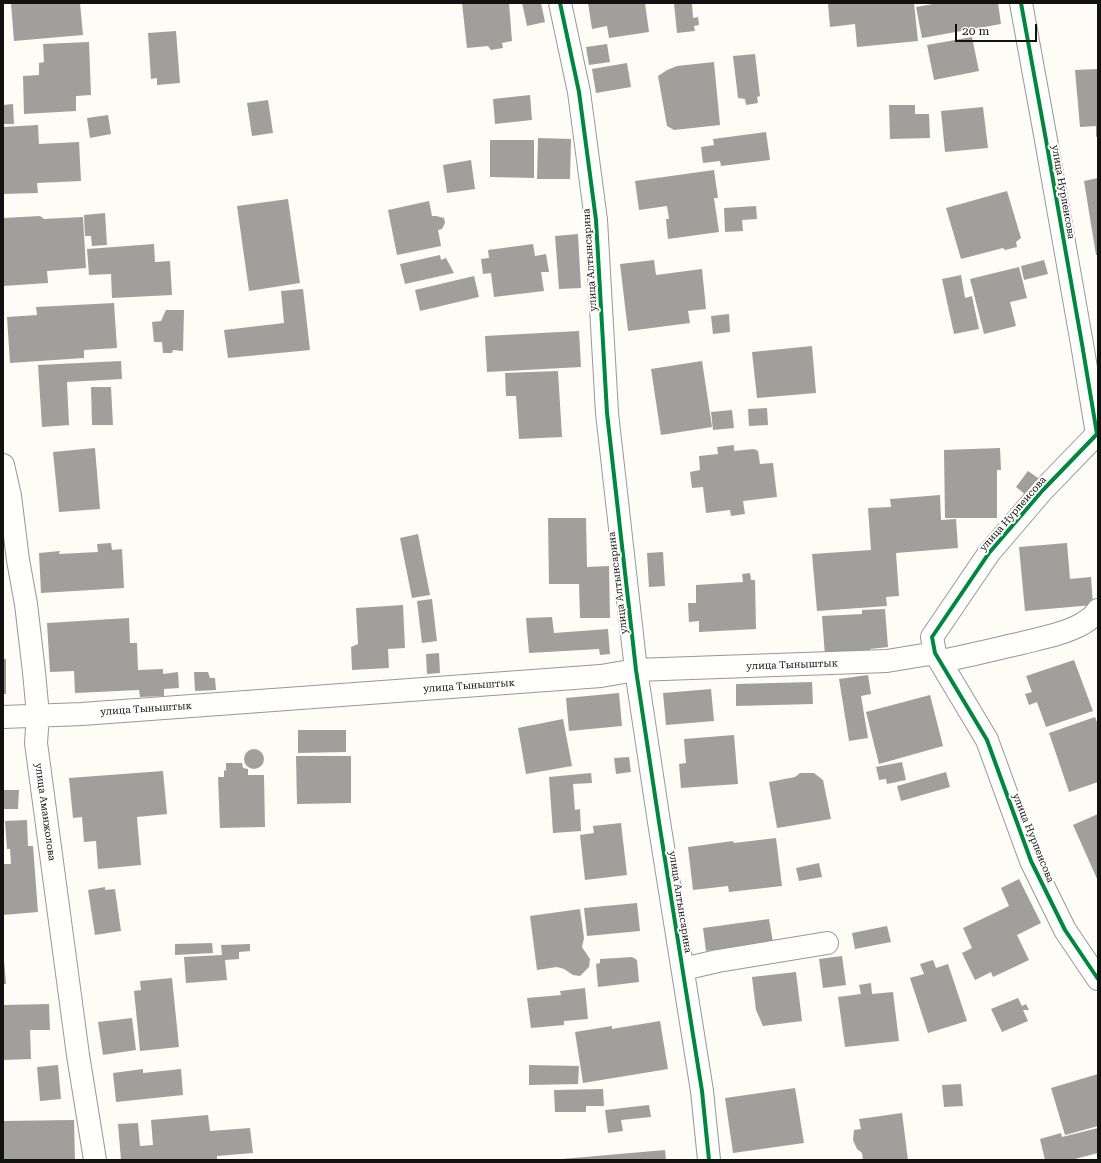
<!DOCTYPE html>
<html>
<head>
<meta charset="utf-8">
<style>
  body { margin:0 }
  #map { position:relative; width:1101px; height:1163px; overflow:hidden; background:#fdfcf7; font-family:"Roboto Serif",serif }
  canvas { display:block }
  .frame { position:absolute; inset:0; border:4px solid #111; pointer-events:none }
  .scale { position:absolute; left:955px; top:24px; width:82px; height:18px; box-sizing:border-box; border:2px solid #111; border-top:0; padding-left:5px; font-size:12px; line-height:14px; white-space:nowrap; color:#111; -webkit-text-stroke:3px #fff; paint-order:stroke }
</style>
</head>
<body>
<div id="map">
<canvas width="1101" height="1163"></canvas>
<div class="frame"></div>
<div class="scale">20 m</div>
</div>
<script>
const context = document.querySelector('canvas').getContext('2d');
context.lineJoin = 'round';
function fill(path, color) {
  context.fillStyle = color;
  context.fill(path, 'evenodd');
}
function trace(path, color, width, dash) {
  context.strokeStyle = color;
  context.lineWidth = width;
  context.lineCap = dash ? 'butt' : 'round';
  context.setLineDash(dash || []);
  context.stroke(path);
}
function label(font, color, halo, rows, align = 'center') {
  context.font = font + ' "Roboto Serif",serif';
  context.lineWidth = 4;
  context.setLineDash([]);
  context.textBaseline = 'middle';
  context.strokeStyle = halo;
  context.fillStyle = color;
  for (const [text, x, y, turn = 0] of rows) {
    context.save();
    context.translate(x, y);
    context.rotate((+turn || 0) * Math.PI / 180);
    context.textAlign = isNaN(turn) ? turn : align;
    if (halo) context.strokeText(text, 0, 0);
    context.fillText(text, 0, 0);
    context.restore();
  }
}
const building = new Path2D(`
  M11 3H80L83 35 14 41Z
  M462 3H509L512 41 502 43 503 48 491 50 488 46 467 48Z
  M522 3H541L545 22 527 26Z
  M588 3H645L649 32 609 38 607 26 592 29Z
  M674 3H692L693 18 698 17 699 25 694 26 695 31 677 33Z
  M828 3H914L918 41 857 47 855 24 830 27Z
  M938 3H998L1001 24 922 38 916 7Z
  M176 31 180 83 157 85V78L151 79 148 33Z
  M972 37 979 71 934 80 927 45Z
  M89 42 91 95 76 96V111L24 114 23 76 39 75V63L44 62 43 44Z
  M607 44 610 62 589 65 586 47Z
  M755 54 760 96 757 97 758 103 746 105 745 99 738 98 733 56Z
  M714 62 720 125 674 130 667 126 658 76 667 70 677 66Z
  M627 63 631 87 596 93 592 69Z
  M1098 69V136L1096 137V126L1080 127 1075 70Z
  M530 95 532 120 495 124 493 99Z
  M268 100 273 133 252 136 247 103Z
  M13 104 14 124H3V105Z
  M889 105H915V114H929L930 138 890 139Z
  M983 107 988 148 945 152 941 111Z
  M108 115 111 134 90 138 87 118Z
  M38 125 39 144 79 142 81 181 37 183 38 193 3 194V127Z
  M766 132 770 160 721 166 720 161 703 163 701 147 714 145 713 139Z
  M538 138 571 139 570 179H537Z
  M490 140H534V178L490 177Z
  M471 160 475 189 447 193 443 165Z
  M714 170 718 198H714L719 232 668 239 666 219H669L667 206 639 210 635 181Z
  M1098 178V255H1096L1084 181Z
  M1007 191 1021 238 1016 242 1017 247 1005 250 1003 248 961 259 946 208Z
  M288 199 300 283 249 291 237 206Z
  M429 201 432 216H436L444 218 445 223 442 229 438 230 441 246 397 255 388 210Z
  M756 206 757 219 742 220 743 231 725 232 724 208Z
  M105 213 107 245 92 246 91 236H85L84 215Z
  M40 216 44 219 83 217 86 268 47 271 48 283 3 286V218Z
  M578 234 581 288 559 289 555 236Z
  M154 244 155 262 170 261 172 295 112 298 111 274 89 275 87 249Z
  M533 244 535 256 546 254 549 272H541L544 291 494 297 491 273 483 274 481 259 489 258 488 250Z
  M440 255 441 260 446 258 454 273 405 284 400 264Z
  M654 260 656 275 702 269 706 309 688 311 690 323 628 331 620 264Z
  M1044 260 1048 274 1024 280 1021 266Z
  M1019 267 1027 298 1010 302 1016 326 984 334 970 279Z
  M961 275 965 298 972 296 979 329 954 334 942 279Z
  M474 276 479 297 420 311 415 290Z
  M303 289 310 350 228 358 224 330 284 323 281 291Z
  M114 303 117 348 84 350V358L10 363 7 317 37 315 36 307Z
  M166 310H184L183 351 173 350 172 353H163L162 342H154L152 322 161 321Z
  M729 314 730 332 713 334 711 316Z
  M579 331 581 367 487 372 485 336Z
  M812 346 816 393 757 398 752 352Z
  M121 361 122 379 67 382 69 425 42 427 38 365Z
  M702 361 712 427 661 435 651 369Z
  M558 371 562 437 519 439 516 396H506L505 373Z
  M91 387H111L113 425H92Z
  M767 408 768 425 749 426 748 409Z
  M732 410 734 428 713 430 711 412Z
  M734 445V451L754 449 758 451 760 464 773 463 777 497 743 501 745 514 731 516 730 510 706 513 703 487 692 488 690 472 700 470 699 456 718 454 717 447Z
  M95 448 100 509 59 512 53 452Z
  M1000 448 1001 470H997V518H945L944 450Z
  M1028 471 1038 478 1026 495 1016 487Z
  M940 495 941 520 956 519 958 548 896 553 899 596 886 597 887 606 817 611 812 554 871 550 868 508 891 507 890 499Z
  M548 518H586L587 567 609 566 610 618H580L579 584H549Z
  M418 534 430 595 412 598 400 538Z
  M111 543 112 550 122 549 124 588 41 593 39 553 60 551 59 554 98 552 97 544Z
  M1067 543 1070 579 1091 577 1093 605 1025 611 1019 547Z
  M663 552 665 586 649 587 647 553Z
  M750 573 751 580H755L756 629 699 632V621L689 622 688 603H696V585L743 582 742 574Z
  M432 599 437 641 422 643 417 601Z
  M403 605 405 648 388 649 389 668 352 670 351 647 358 644 356 608Z
  M885 609 888 647 870 649V653L825 656 822 616 862 614V610Z
  M552 617 554 633 608 629 610 654 600 655 599 649 529 653 526 618Z
  M129 618 130 643H137L138 670 163 669V674L178 672 179 688 164 689V696L140 697 139 690 75 693 74 671 50 672 47 623Z
  M439 653 440 673 427 674 426 654Z
  M3 659H6V694H3Z
  M1074 660 1093 711 1046 727 1037 702 1029 705 1025 694 1032 692 1026 676Z
  M194 672H208L210 678H215L216 690 195 691Z
  M868 675 871 694 861 696 868 738 849 741 839 679Z
  M812 682 813 704 736 706V684Z
  M711 689 714 721 666 725 663 693Z
  M619 693 622 726 569 731 566 698Z
  M930 695 943 746 879 764 866 712Z
  M1095 717 1098 725V782L1069 792 1049 733Z
  M563 719 572 766 526 774 518 728Z
  M298 730H346V752L298 753Z
  M734 735 738 784 681 788 679 764 686 763 684 739Z
  M244 759a10 10 0 1 1 20 0a10 10 0 1 1-20 0Z
  M296 756H351V803L297 804Z
  M629 757 631 772 616 774 614 758Z
  M902 762 906 780 887 784 886 779 879 780 876 767Z
  M226 763H242L243 768 248 769V775H264L265 827 220 828 218 777H224V770L226 771Z
  M163 771 167 814 137 817 141 865 98 869 96 841 84 842 82 817 73 818 69 778Z
  M946 772 950 787 901 801 897 786Z
  M591 773 592 783 573 784 575 810 580 809 581 831 553 833 549 777Z
  M800 773H814L823 780 831 819 777 828 769 782 795 777Z
  M3 790H19L18 809H3Z
  M1098 814V881L1073 825Z
  M27 820 28 846H33L38 912 3 915V864H11L10 849H7L5 821Z
  M621 823 627 875 585 880 580 835 594 833 593 826Z
  M776 838 782 886 729 892 728 886 693 890 688 847 733 841 734 843Z
  M819 863 822 877 799 881 796 868Z
  M1019 879 1041 923 1017 935 1029 960 993 977 991 972 975 980 962 953 972 948 963 928 1009 906 1001 888Z
  M105 887V890L115 889 121 931 95 935 88 890Z
  M637 903 640 931 587 936 584 908Z
  M580 909 584 938 582 947 590 959 589 967 580 976 573 975 564 969 557 967 537 970 530 916Z
  M769 919 773 942 706 951 703 928Z
  M887 926 891 942 855 949 852 933Z
  M212 943 213 953 175 955V944Z
  M250 944V951L239 952V959L225 960 227 980 186 983 184 957 222 955 221 945Z
  M842 956 846 985 823 988 819 959Z
  M632 957 637 960 639 982 598 987 596 964 600 963V959Z
  M3 960H4L6 984H3Z
  M933 960 936 968 948 964 967 1021 928 1033 910 978 924 974 920 964Z
  M796 972 802 1021 763 1026 756 1010 752 977Z
  M172 978 179 1047 140 1051 134 991 141 990 140 981Z
  M871 983 872 994 893 992 899 1041 845 1047 838 997 861 994 859 985Z
  M585 988 588 1019 564 1021V1025L531 1028 527 998 561 995 560 991Z
  M1018 998 1022 1006 1026 1004 1029 1010H1023L1028 1021 1002 1032 991 1009Z
  M49 1004 50 1030H30L31 1059 3 1060V1005Z
  M132 1018 136 1050 103 1055 98 1022Z
  M660 1021 668 1069 583 1083 575 1032 612 1026V1029Z
  M58 1065 61 1099 40 1101 37 1067Z
  M529 1065 579 1066 578 1084 529 1085Z
  M143 1069V1073L181 1069 183 1095 116 1102 113 1073Z
  M1098 1074V1126L1065 1135 1051 1088Z
  M961 1084 963 1106 944 1107 942 1085Z
  M795 1088 804 1143 733 1153 725 1098Z
  M603 1089 604 1106H586V1112H555L554 1090Z
  M649 1105 651 1117 621 1120 623 1131 608 1133 605 1110Z
  M902 1113 908 1160H863L862 1153 857 1149 853 1140 854 1130 861 1129 859 1119Z
  M208 1115 210 1131 250 1128 253 1153 217 1156V1160H121L118 1124 138 1123 140 1146 153 1145 151 1120Z
  M74 1120 75 1160H3V1121Z
  M1098 1128V1153L1071 1160H1045L1040 1139 1061 1133 1062 1137Z
  M665 1150 666 1160H562V1159Z`);
const minor = new Path2D(`
  M560 3 579 92 596 220 607 413 636 670 659 822 702 1091 709 1160
  M1021 3 1046 140 1082 344 1097 434 1042 491 989 553 932 637 935 653 987 740 1031 861 1065 930 1098 979
  M3 465 10 496 18 560 26 604 34 672 38 715 36 743 78 1055 95 1160
  M941 661C968 656 995 649 1022 643 1042 638 1064 634 1082 624 1087 621 1095 615 1098 610
  M3 717 82 714 601 676 636 670 887 661 935 653
  M683 969 718 961 827 943`);
const cycleway = new Path2D(`
  M560 3 579 92 596 220 607 413 636 670 659 822 702 1091 709 1160
  M1021 3 1046 140 1082 344 1097 434 1042 491 989 553 932 637 935 653 987 740 1031 861 1065 930 1098 979`);
const streetNames = [
  ["улица Нурпеисова",1063,192,80],
  ["улица Алтынсарина",590,260,-94],
  ["улица Нурпеисова",1013,514,-49],
  ["улица Алтынсарина",618,583,-97],
  ["улица Тыныштык",792,665,-2],
  ["улица Тыныштык",469,686,-4],
  ["улица Тыныштык",146,709,-4],
  ["улица Аманжолова",45,812,82],
  ["улица Нурпеисова",1033,838,68],
  ["улица Алтынсарина",680,902,81]
];
fill(building, '#a19f9c');
trace(minor, '#979795', 24);
trace(minor, '#fffffe', 22);
trace(cycleway, '#00873e', 4);
label('10px', '#111', '#fff', streetNames);
</script>
</body>
</html>
